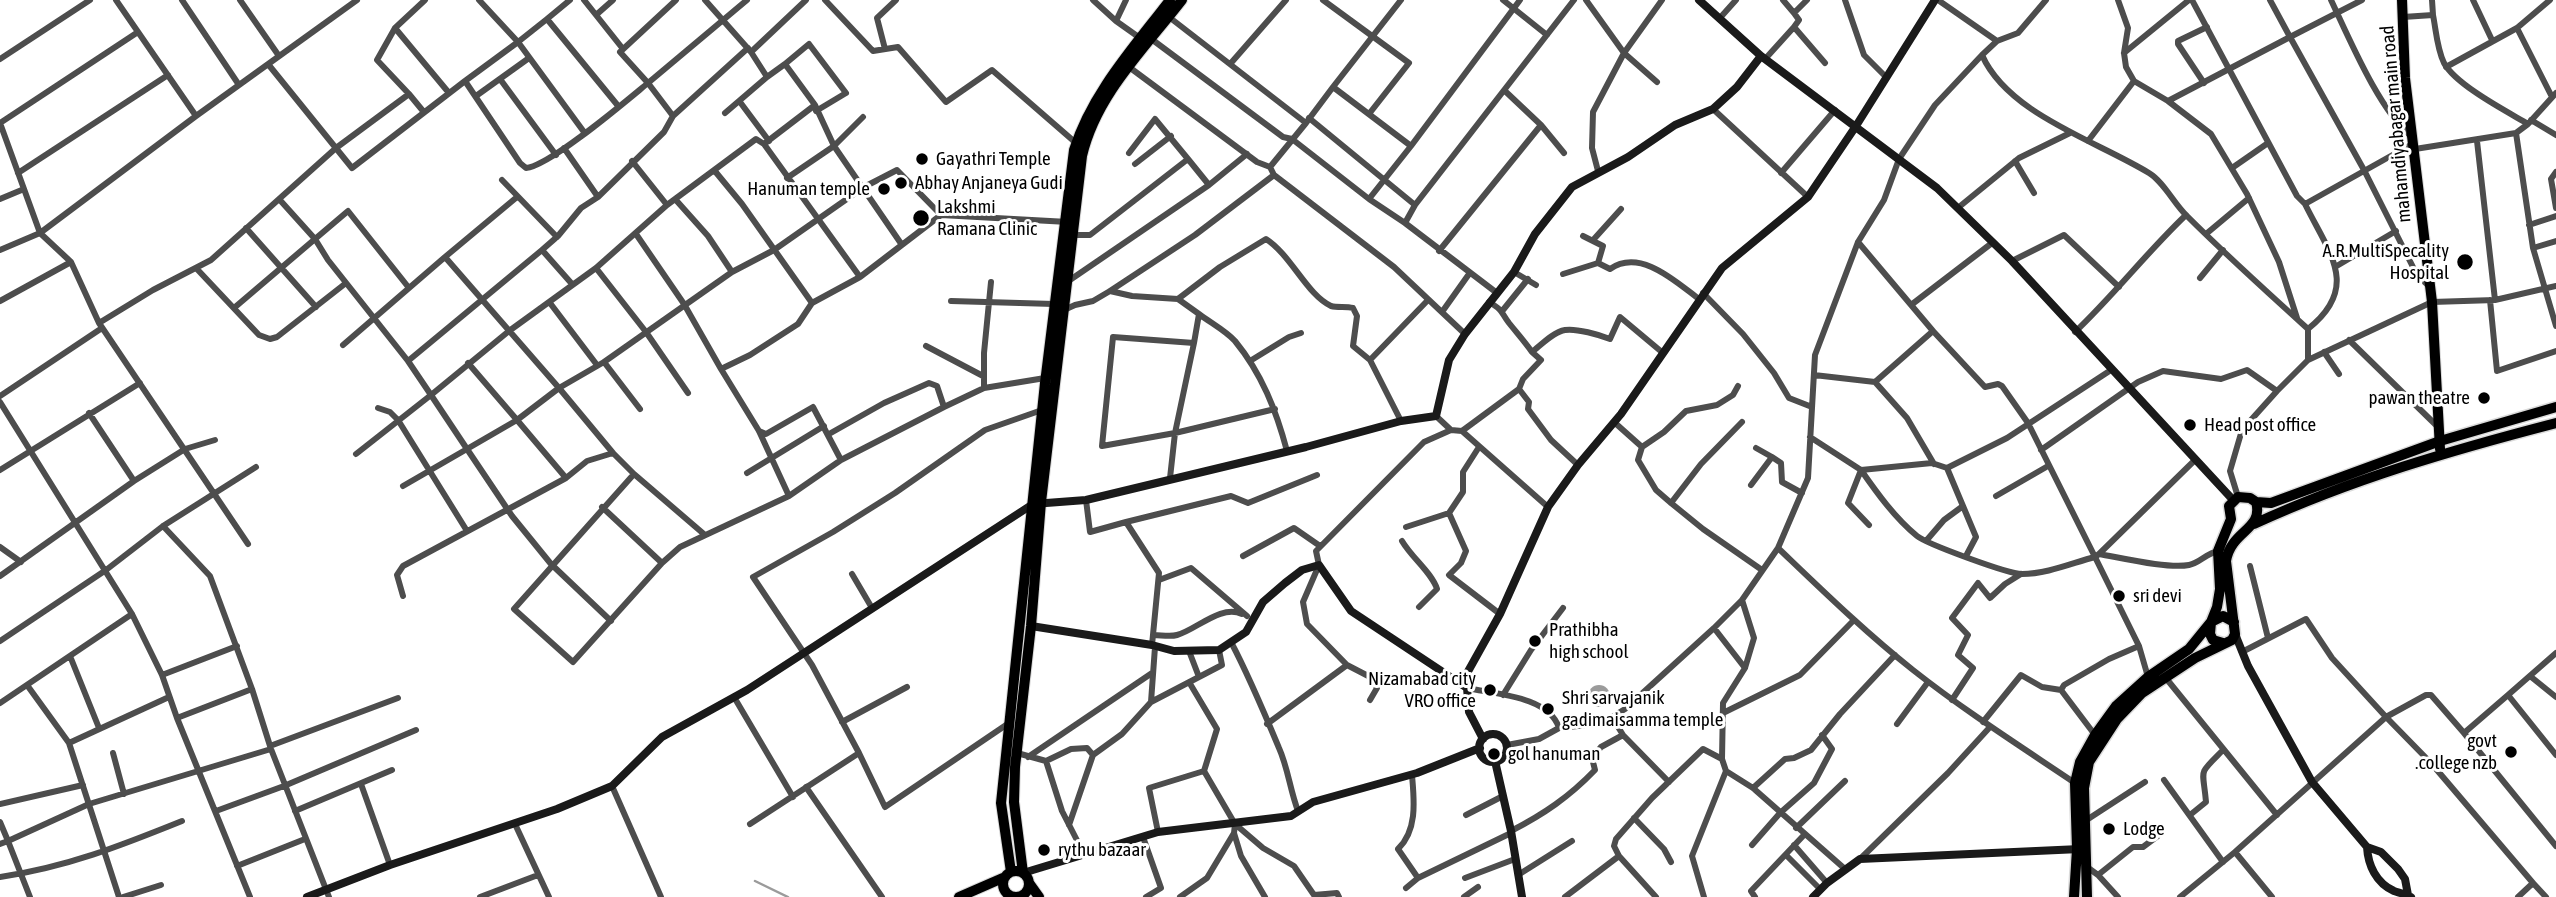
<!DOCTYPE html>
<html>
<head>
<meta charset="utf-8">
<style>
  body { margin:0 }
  canvas { display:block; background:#fff }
</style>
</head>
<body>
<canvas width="2556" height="897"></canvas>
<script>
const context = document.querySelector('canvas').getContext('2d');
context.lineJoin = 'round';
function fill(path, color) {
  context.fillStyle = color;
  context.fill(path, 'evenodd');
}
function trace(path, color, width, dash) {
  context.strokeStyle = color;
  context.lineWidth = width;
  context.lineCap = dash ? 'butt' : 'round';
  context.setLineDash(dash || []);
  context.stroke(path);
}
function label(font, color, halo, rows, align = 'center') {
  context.font = font + ' "Asap Condensed",sans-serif';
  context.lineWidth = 6;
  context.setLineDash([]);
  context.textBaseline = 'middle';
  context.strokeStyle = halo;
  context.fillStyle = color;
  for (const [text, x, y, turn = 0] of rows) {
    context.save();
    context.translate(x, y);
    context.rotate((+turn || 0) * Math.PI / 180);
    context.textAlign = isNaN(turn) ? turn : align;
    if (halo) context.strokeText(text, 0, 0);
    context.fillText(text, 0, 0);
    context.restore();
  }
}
const water = new Path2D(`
  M1588 696a11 11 0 1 1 22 0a11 11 0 1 1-22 0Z`);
const stream = new Path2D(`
  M755 881 788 897`);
const street = new Path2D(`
  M116 0 196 116
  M182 0 239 85
  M240 0 279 56
  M425 0 395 28 449 93
  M570 0 547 19 619 107
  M584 0 596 15 613 0
  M705 0 751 52 767 77 785 64 815 105 834 146 902 245
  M825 0 873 51 898 47 946 102 992 70 1076 143
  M1093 0 1116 21 1140 38
  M1323 0 1409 63 1369 114
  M1503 0 1547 35
  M1586 0 1624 53 1662 0
  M1783 0 1794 13
  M1807 0 1794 13 1799 20 1794 27 1825 63
  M1845 0 1864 55 1885 76
  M1938 0 1997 41 1982 55C2008 114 2097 141 2149 173 2164 182 2174 204 2187 216 2226 255 2267 292 2308 329
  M2118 0 2128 28 2124 53 2126 67 2134 81 2168 101 2211 134 2247 194 2279 262 2297 318
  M2192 0 2297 196 2305 204
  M2331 0C2349 38 2380 112 2412 137
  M2362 0 2290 37 2364 170 2417 275 2429 286
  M2432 0 2433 15
  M2473 0 2492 40
  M596 15 623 49
  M1169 17 1306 123 1333 87 1411 146 1369 199
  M2403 17 2433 15C2436 30 2437 49 2444 63 2456 85 2506 111 2528 124
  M547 19 518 42 584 132
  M1719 19 1736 0
  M1116 21 1126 0
  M395 28 377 60 409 94
  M2517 28 2552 97
  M1150 38 1283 137 1292 139 1369 199 1405 223 1497 293
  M1997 41 2018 33 2046 0
  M885 49 877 18 896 0
  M751 52 806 0
  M2124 53 2189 0
  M1766 58 1794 27
  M0 59 90 0
  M1231 63 1286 0
  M268 64 352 168 465 81 520 163 526 168C550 166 626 101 648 83L620 52 676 0
  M785 64 809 44 846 93 816 111
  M1129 67 1257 162 1270 167 1274 175 1394 267 1465 334
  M2446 67 2517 28 2550 0
  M500 79 556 155
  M465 81 518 42 479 0
  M2204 83 2178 44V41L2207 27
  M1333 87 1401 0
  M1505 91 1541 125
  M476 96 529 58
  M2168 101 2290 37 2270 0
  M740 102 769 141
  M1713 109 1808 197
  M725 113 767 77
  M673 116 748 48
  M1309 118 1415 205 1405 223
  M2531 120 2556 135
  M0 123 40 233 71 262 99 323 248 544
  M0 123 138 32
  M2516 133 2533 248 2556 326
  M2088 141 2134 81
  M2477 141 2495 300
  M764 144 815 105
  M1411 146 1520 0
  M564 148 598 197
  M2415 149 2516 133 2528 124 2556 93
  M1129 153 1155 119 1188 159
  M632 161 667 205
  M2015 161 2034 193
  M1135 164 1171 136
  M1270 167 1306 123
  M2232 168 2268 143
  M714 170 742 204 812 303 860 277
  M1598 171 1592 148 1593 112 1624 53 1657 82
  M2556 172 2551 179 2556 208
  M18 173 168 75
  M1781 173 1835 110
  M787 178 834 146 863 117
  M502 180 557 237
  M517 197 445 257 559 388 604 362 732 272 774 250 864 187 897 170 941 215 1068 222
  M0 199 24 189
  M675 199 708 236 732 272
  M1415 205 1574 0
  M1959 207 2019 158 2070 133
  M2529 225 2556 216
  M246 228 316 307
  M636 234 684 304 721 369
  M2206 234 2249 198
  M1071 235H1090L1188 159 1209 185
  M1583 236 1603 246 1598 263
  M1594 239 1621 209
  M2533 248 2556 241
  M0 250 40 233 196 116 357 0
  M542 250 572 284
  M1439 251 1541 125 1564 153
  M2012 261 2064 235 2119 287
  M2335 267 2396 231
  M196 268 259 335 270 339 277 337 346 283
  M596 268 646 332 688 393
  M1514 272 1536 285
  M1563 274 1598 263 1610 269C1640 248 1675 281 1699 299
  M2200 278 2223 250
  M1067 282 1209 185 1247 154
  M409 288 348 211 315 239 328 260 408 361 542 250 558 236 581 208 598 197 664 132 673 116 648 83 747 0
  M1110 291 1132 296 1178 299 1220 267 1266 239C1291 255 1307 295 1331 306 1338 308 1346 306 1353 308L1357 316 1353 346 1370 360 1428 300
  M1703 293 1743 334 1774 373 1789 398 1812 407
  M1178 299 1199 314
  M2490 300 2497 371 2556 351
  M0 301 71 262
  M951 301 1054 304
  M1489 302C1504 311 1500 311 1509 323 1517 333 1525 342 1532 352 1541 345 1553 332 1565 330 1576 328 1600 335 1610 339L1620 317 1663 353
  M550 303 597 365
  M1911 305 1992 243
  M234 308 315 239 279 199
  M1064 310 1075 305 1093 301 1110 291 1195 235 1274 175
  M1503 310 1528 279
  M1442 312 1469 274
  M99 323 153 290 211 260 336 148 409 94 423 111
  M2075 332C2114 295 2147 252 2186 215
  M2349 340 2438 427
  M1194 343 1199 314C1211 323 1226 331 1235 341 1262 374 1276 410 1287 451
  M343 345 445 257
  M926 346 983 376
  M2324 352 2339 374
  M1370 360 1401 421
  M2308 360V329C2361 287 2329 253 2305 204L2414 143
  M408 361 431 395 509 331 596 268 667 205 756 139 764 144 860 277 941 215
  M1250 361 1289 337 1301 333
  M604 362 640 409
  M468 363 517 420 467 449 512 516 551 564 611 621
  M1814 375 1875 382 1933 331 1858 242
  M1875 382 1907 418 1934 464
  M984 388V353L991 282
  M1519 389 1529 402 1528 409 1551 440 1578 465
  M0 396 102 328
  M0 402 132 614 162 675 177 718 250 897
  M378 408 390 412 398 420 467 531
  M89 413 134 481
  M1436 416 1451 430 1462 431 1548 507
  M1614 422 1642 447 1638 460 1656 490 1671 503 1703 529 1762 570
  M759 431 766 434 813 407 841 460
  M1462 431 1519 389 1523 379 1541 360 1532 352
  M829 434 884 403 929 383 937 386 944 407
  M1810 437 1861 470 1932 463 1947 468 2007 438 2111 370
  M1479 447 1463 472V492L1449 513 1466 551 1461 563 1449 575 1500 614
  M1642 447 1664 432 1686 411 1717 405 1733 395 1738 386
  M1756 448 1772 457
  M2041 450 2138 382 2163 371 2221 379 2247 370 2277 391
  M356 454 431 395 467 449 403 486
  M1947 468 1976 537 1966 556
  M0 470 140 383
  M747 473 824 426
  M566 478 517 420 559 388 613 453
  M1170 478 1175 433 1194 343 1113 337 1102 446 1175 433 1275 409
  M1751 485 1772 457 1781 463 1782 482 1802 493
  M789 496 759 431 721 369 750 355 798 324 812 303
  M1996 496 2048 466
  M2238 497 2230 471 2242 430 2277 391 2308 360 2432 302 2495 300 2556 286
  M1086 500 1090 532 1126 522
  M1671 503 1701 464 1742 422
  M602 507 662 563
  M1869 525 1848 503 1861 470C1877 493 1895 518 1917 536 1927 544 2008 574 2022 574 2047 574 2072 563 2095 557L2028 423 2002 386 1998 384 1985 387 1933 331
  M163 526 210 576 252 689 271 749 329 897
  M1406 527 1449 513
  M705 535 634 474 514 609 573 662 662 563 680 547 789 496 841 460 944 407 984 388 1045 378
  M1402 541C1412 558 1432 573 1437 589L1419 607
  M1926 541 1944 520 1963 506
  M0 547 21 562
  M1778 548C1822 590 1865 632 1913 670 1965 711 2020 746 2075 783
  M2099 554 2196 459
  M1243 556 1294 528 1320 546
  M2250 566 2268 638
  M852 574 872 608
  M0 576 134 481 185 449 215 440
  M1159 580 1191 568 1247 616
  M403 596 397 575 403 566 566 478 587 461 613 453 634 474
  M1714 628 1742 600
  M1153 635C1161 635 1170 637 1177 635 1196 630 1221 604 1242 614
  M0 641 106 570 163 526 256 467
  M1231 642C1249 676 1264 712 1279 748 1288 768 1290 790 1298 811
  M1152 645 1159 573 1126 522 1231 496 1248 503 1317 475
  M2242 652 2306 619 2332 658 2386 717 2426 695H2431L2464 733 2508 695 2556 755
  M70 656 99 728
  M1347 665 1374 679 1377 688 1370 700
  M1745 668 1723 703 1722 759 1726 771 1753 788 1845 869
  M162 675 237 646
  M2530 676 2556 697
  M1199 677 1222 665 1219 650
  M2148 677 2139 646 2095 557 2099 554C2122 558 2168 569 2189 565 2200 563 2206 553 2219 551
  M2165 677 2277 815
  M27 685 69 743 119 897
  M1467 688C1494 694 1549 696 1559 728
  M1503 695 1531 650 1563 608
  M2508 695 2556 653
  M734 697 793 797
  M1952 700 1973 668 1958 655 1968 635 1952 618 1978 583 1990 598 2005 584 2021 574
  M1151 702 1199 677 1189 651
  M0 703 132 614
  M1723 713 1800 675 1854 620
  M177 718 252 689
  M842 722 907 687
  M1983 722 2021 675 2042 687 2061 690
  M1267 724 1347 665 1307 624 1303 602 1319 565 1316 551 1424 442 1451 430
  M1897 724 1928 682
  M2464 733 2556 846
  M1623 735 1669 782
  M2095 735 2061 690 2064 685 2109 659 2139 646
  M69 743 169 697
  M1507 745 1539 739 1559 728 1587 725 1612 717 1625 709 1714 628 1745 668 1754 638 1742 600 1778 548 1808 478 1815 355 1858 242 1884 200 1899 159 1935 105 1982 55
  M270 746 398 698
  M113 753 124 794
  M859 753 812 665 753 577 833 532 895 493 985 430 1042 410
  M1017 753 1046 761 1062 811 1084 854
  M1093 755 1122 734 1151 702 1155 647
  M1028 757 1152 673
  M1046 761 1071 749 1087 748 1093 755 1069 825
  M1204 771 1235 824 1263 848 1294 866 1314 895 1337 893 1339 897
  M2164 780 2223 862
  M361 784 390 865
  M612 786 661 897
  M806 787 882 897
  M1753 788 1785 759 1794 758 1811 750 1840 714 1895 655
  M0 804 83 785
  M216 811 284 786 416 730
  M295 811 392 770
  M1466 815 1503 796
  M2190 815 2206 802C2203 767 2197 776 2223 750
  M1634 818 1664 849 1671 862
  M2085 821 2145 782
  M0 822 8 841 0 844
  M515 824 549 897
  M750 824 859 753 885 807 1009 723
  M1796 828 1845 781
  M1511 831C1544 814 1569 797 1595 770L1592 758 1601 747 1623 735 1612 717
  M1158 832 1149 788 1204 771 1217 729 1189 682
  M1234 833 1241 856 1265 897
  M1143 837 1161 888 1146 897
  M1752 845 1780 813 1814 783 1832 749 1822 735
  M1794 845 1827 883
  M2235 852 2272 897
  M1786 855 1821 890
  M1619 856 1614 846 1616 839 1652 798 1703 749 1722 759
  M1860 859 1948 773 1990 727
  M237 866 305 839
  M2087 867 2098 875 2118 897
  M1518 875 1572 841
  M2098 875 2133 847H2143L2159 835
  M0 877C67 867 120 846 182 821
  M1418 878 1511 833
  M1465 878 1515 859
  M1406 888 1418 878 1398 849C1418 830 1414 799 1412 775
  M30 897 8 841 89 804 271 749
  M123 897 161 885
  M480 897 538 875
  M1180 897 1207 878 1234 833 1235 824
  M1464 897 1478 887
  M1565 897 1619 856 1656 897
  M1704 897 1692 856 1726 771
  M1755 897 1751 891 1804 835
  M2180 897 2235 852 2386 717 2431 763 2533 883
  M2518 897 2533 883 2546 897`);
const secondary = new Path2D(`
  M1699 0 1761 56 1937 188 2012 261 2234 501
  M1031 626 1152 645 1174 651 1219 650 1246 632 1263 602 1285 583 1302 570 1319 565 1351 611 1467 688 1469 712 1483 739
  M2235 634 2248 666 2312 782 2367 847 2381 852 2398 869 2405 879 2408 895
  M1461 684 1500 614 1548 507 1578 465 1621 414 1722 268 1808 197 1856 126 1935 0
  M1479 748a14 14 0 1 1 28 0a14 14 0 1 1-28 0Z
  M1495 761 1511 831 1522 897
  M2367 847C2368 865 2376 883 2394 891 2400 893 2405 894 2411 897
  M1023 873 1158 832 1291 816 1313 802 1417 773 1480 748
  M307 897 390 865 557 809 612 786 662 737 747 690 1033 504 1086 500 1306 447 1401 421 1436 416 1449 360 1465 334 1514 272 1535 234 1572 187 1628 157 1675 125 1713 109 1737 87 1761 56
  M1813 897 1827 883 1860 859 2080 849`);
const primary = new Path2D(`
  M2402 0 2405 78 2432 302 2440 449
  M1003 884a13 13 0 1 1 26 0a13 13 0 1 1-26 0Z
  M1011 872 1001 803 1045 383 1074 150C1092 93 1134 47 1170 0
  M1023 873 1014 802 1015 767 1031 626 1041 502 1082 156C1096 95 1145 48 1182 0
  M1029 883 1039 897
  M959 897 1005 877`);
const highway = new Path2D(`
  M2256 502 2271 503 2440 441 2556 407
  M2254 524C2352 479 2452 450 2556 423
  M2223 643 2213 640 2210 634 2211 622 2223 616 2234 622
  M2074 897 2077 849 2075 783 2080 762 2095 735 2116 706 2148 677 2189 649 2211 622 2217 607 2220 589 2218 551 2231 519 2229 506 2238 497 2250 498 2256 502C2264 530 2231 530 2226 561L2235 634 2232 640 2195 658 2142 693 2117 719 2089 762 2084 788 2087 897`);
const markers = [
  [922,159,7,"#000"],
  [901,183,7,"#000"],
  [884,189,7,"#000"],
  [921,218,9,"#000"],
  [2465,262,9,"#000"],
  [2484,398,7,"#000"],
  [2190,425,7,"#000"],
  [2119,596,7,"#000"],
  [1535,641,7,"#000"],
  [1490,690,7,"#000"],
  [1548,709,7,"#000"],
  [2511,752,7,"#000"],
  [1494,754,7,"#000"],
  [2109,829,7,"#000"],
  [1044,850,7,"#000"]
];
const streetNames = [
  ["mahamdiyabagar main road",2396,124,-95]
];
const poiNames = [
  ["Gayathri Temple",936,159],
  ["Abhay Anjaneya Gudi",915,183],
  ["Hanuman temple",870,189,"right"],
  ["Lakshmi",937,207],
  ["Ramana Clinic",937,229],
  ["A.R.MultiSpecality",2449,251,"right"],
  ["Hospital",2449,273,"right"],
  ["pawan theatre",2470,398,"right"],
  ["Head post office",2204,425],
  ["sri devi",2133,596],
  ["Prathibha",1549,630],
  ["high school",1549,652],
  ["Nizamabad city",1476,679,"right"],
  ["VRO office",1476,701,"right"],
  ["Shri sarvajanik",1562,698],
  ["gadimaisamma temple",1562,720],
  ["govt",2497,741,"right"],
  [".college nzb",2497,763,"right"],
  ["gol hanuman",1508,754],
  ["Lodge",2123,829],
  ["rythu bazaar",1058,850]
];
fill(water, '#9b9b9b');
trace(stream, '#9b9b9b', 2.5);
trace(primary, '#dbdbdb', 12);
trace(highway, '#dbdbdb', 13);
trace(street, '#4d4d4d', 6);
trace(secondary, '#1a1a1a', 8);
trace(primary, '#000', 10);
trace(highway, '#000', 10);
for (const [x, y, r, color] of markers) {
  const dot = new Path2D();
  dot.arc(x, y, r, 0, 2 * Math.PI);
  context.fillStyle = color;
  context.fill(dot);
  trace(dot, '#fff', 2.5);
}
label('19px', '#000', '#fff', streetNames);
label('19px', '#000', '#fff', poiNames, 'left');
</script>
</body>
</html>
